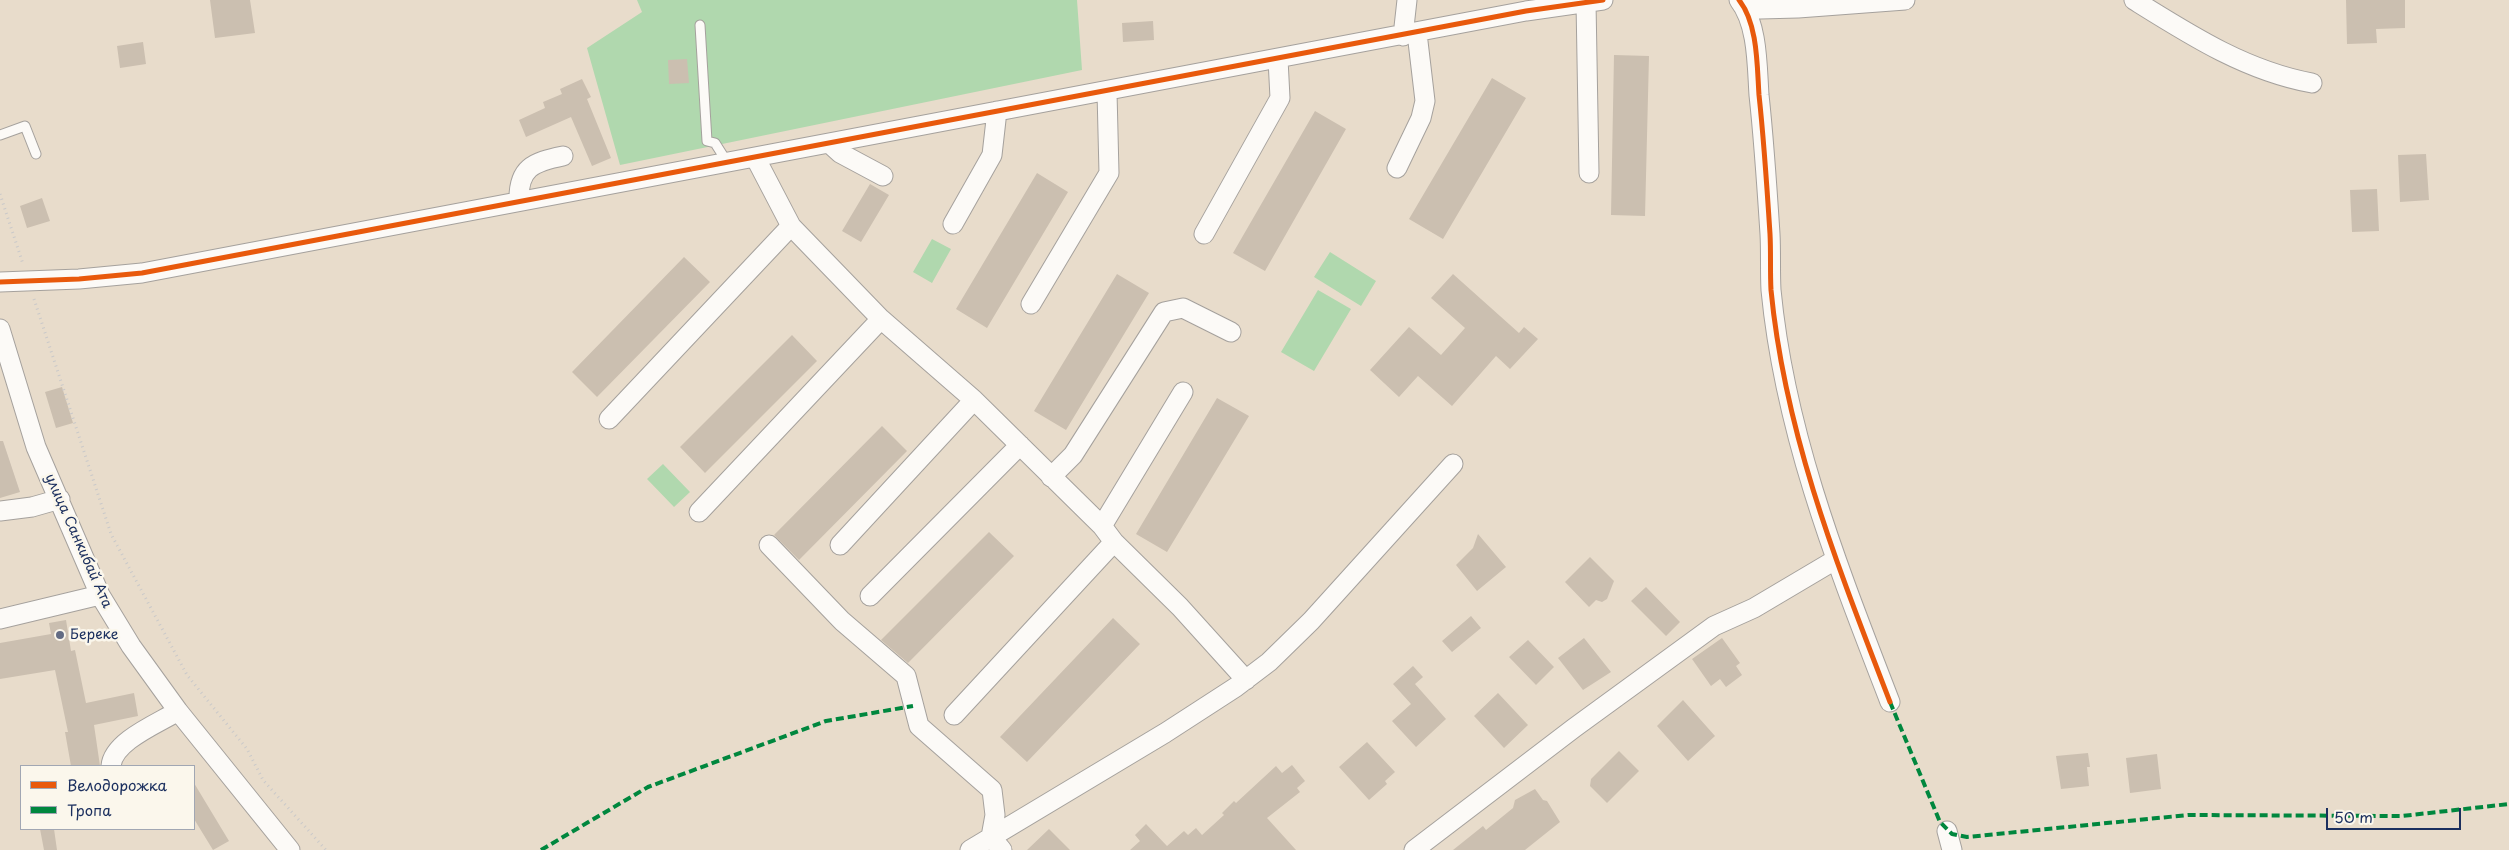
<!DOCTYPE html>
<html>
<head>
<meta charset="utf-8">
<style>
  body { margin:0 }
  #map { position:relative; width:2509px; height:850px; overflow:hidden; background:#e8dccb; font-family:"Playpen Sans",sans-serif }
  canvas { display:block }
  .legend { position:absolute; left:20px; top:765px; width:175px; height:65px; box-sizing:border-box; background:#fbf7ec; border:1px solid #a1a7b3; margin:0; padding:6px 9px; list-style:none; font-size:15px; color:#1b2f5e }
  .legend li { display:flex; align-items:center; gap:10px; height:25px }
  .legend b { width:25px; border:1px solid #a1a7b3 }
  .scale { position:absolute; left:2326px; top:808px; width:135px; height:22px; box-sizing:border-box; border:2px solid #1b2f5e; border-top:0; padding-left:6px; font-size:15px; line-height:18px; white-space:nowrap; color:#1b2f5e; -webkit-text-stroke:4px #fbf7ec; paint-order:stroke }
</style>
</head>
<body>
<div id="map">
<canvas width="2509" height="850"></canvas>
<ul class="legend">
<li><b style="height:6px;background:#e8590c"></b>Велодорожка</li>
<li><b style="height:6px;background:#00873e"></b>Тропа</li>
</ul>
<div class="scale">50 m</div>
</div>
<script>
const context = document.querySelector('canvas').getContext('2d');
context.lineJoin = 'round';
function fill(path, color) {
  context.fillStyle = color;
  context.fill(path, 'evenodd');
}
function trace(path, color, width, dash) {
  context.strokeStyle = color;
  context.lineWidth = width;
  context.lineCap = dash ? 'butt' : 'round';
  context.setLineDash(dash || []);
  context.stroke(path);
}
function label(font, color, halo, rows, align = 'center') {
  context.font = font + ' "Playpen Sans",sans-serif';
  context.lineWidth = 5;
  context.setLineDash([]);
  context.textBaseline = 'middle';
  context.strokeStyle = halo;
  context.fillStyle = color;
  for (const [text, x, y, turn = 0] of rows) {
    context.save();
    context.translate(x, y);
    context.rotate((+turn || 0) * Math.PI / 180);
    context.textAlign = isNaN(turn) ? turn : align;
    if (halo) context.strokeText(text, 0, 0);
    context.fillText(text, 0, 0);
    context.restore();
  }
}
const green = new Path2D(`
  M637 0H1077L1082 70 620 165 587 48 642 12Z
  M932 239 951 249 932 283 913 272Z
  M1330 252 1376 281 1361 306 1314 277Z
  M1318 290 1351 309 1314 371 1281 352Z
  M663 464 690 492 674 507 647 479Z`);
const building = new Path2D(`
  M210 0H250L255 33 215 38Z
  M2346 0H2405V28L2376 29 2377 43 2347 44Z
  M1153 21 1154 40 1123 42 1122 23Z
  M143 42 146 64 120 68 117 46Z
  M1614 55 1649 56 1645 216 1611 215Z
  M687 59 689 83 669 84 668 60Z
  M1492 78 1526 98 1443 239 1409 219Z
  M582 79 591 97 587 99 611 158 592 166 571 117 526 137 519 120 545 108 543 102 562 94 560 89Z
  M1315 111 1346 129 1265 271 1233 253Z
  M2426 154 2429 200 2400 202 2398 155Z
  M1037 173 1068 192 987 328 956 309Z
  M870 184 889 195 861 242 842 231Z
  M2377 189 2379 231 2352 232 2350 190Z
  M42 198 50 221 27 228 20 206Z
  M684 257 710 282 597 397 572 372Z
  M1117 274 1149 293 1066 430 1034 411Z
  M1453 274 1519 333 1524 327 1538 339 1510 369 1496 356 1452 406 1418 376 1399 397 1370 370 1409 327 1441 355 1465 328 1431 298Z
  M792 335 817 361 705 473 680 447Z
  M62 387 73 423 56 428 45 392Z
  M1217 398 1249 416 1167 552 1136 534Z
  M882 426 907 451 799 560 774 535Z
  M0 441H3L20 492 0 498Z
  M989 532 1014 556 908 663 881 640Z
  M1478 534 1506 567 1477 591 1456 565 1473 548Z
  M1590 557 1614 581 1607 599 1602 602 1596 600 1589 607 1565 582Z
  M1646 587 1680 622 1666 636 1631 601Z
  M1471 616 1481 628 1452 652 1442 641Z
  M1113 618 1140 644 1027 762 1000 737Z
  M66 620 71 651 75 650 86 703 134 693 138 716 94 725 100 766H71L65 732H68L55 670 0 679V643L51 634 49 623Z
  M1584 638 1611 672 1583 690 1558 658Z
  M1722 638 1740 663 1736 666 1742 675 1726 687 1720 679 1711 686 1692 659Z
  M1528 640 1554 667 1536 685 1509 657Z
  M1413 666 1423 677 1415 684 1446 719 1416 747 1392 721 1411 704 1393 684Z
  M1498 693 1528 725 1504 748 1474 716Z
  M1683 700 1715 736 1688 761 1657 726Z
  M1367 742 1395 772 1385 781 1387 784 1369 800 1339 767Z
  M1619 751 1639 771 1607 803 1590 786 1591 779Z
  M2088 753 2090 767H2087L2089 786 2061 789 2056 756Z
  M2157 754 2161 789 2130 793 2126 758Z
  M1292 765 1305 781 1297 788 1300 792 1267 818 1296 850H1130L1140 841 1135 835 1146 824 1167 846 1184 831 1188 835 1196 828 1202 835 1224 815 1222 813 1234 801 1236 803 1276 766 1282 773Z
  M194 783 229 841 213 850 194 819Z
  M1535 789 1543 800 1547 801 1560 822 1525 850H1453L1483 826 1486 830 1513 808 1515 800Z
  M40 829H54L57 850H44Z
  M1049 829 1070 850H1027Z`);
const path = new Path2D(`
  M0 194 23 264
  M34 299 111 534 187 675 247 749 263 780 326 850`);
const lane = new Path2D(`
  M700 25 707 141 715 143 727 162
  M0 135 25 126 36 154`);
const street = new Path2D(`
  M1739 0C1758 24 1757 66 1759 95 1764 141 1767 187 1770 234 1771 252 1770 271 1771 290 1785 435 1838 567 1890 702
  M2134 0C2190 35 2246 71 2312 83
  M1586 2 1589 173
  M1744 6 1760 9 1798 8 1905 0
  M1403 36 1407 0
  M829 143 840 153 883 176
  M755 157 791 226 881 319 974 400 1102 526 1114 542 1180 607 1246 680
  M1397 168 1421 118 1425 101 1417 33
  M519 201C518 168 533 162 563 156
  M953 224 992 155 997 111
  M1204 234 1280 98 1278 59
  M0 282 79 279 142 273 1526 11 1603 0
  M1031 304 1109 173 1107 92
  M0 329 36 447 100 595 131 646 178 711 290 850
  M609 419 791 226
  M1051 477 1073 455 1164 312 1183 308 1231 332
  M0 511 32 507 60 499
  M699 512 881 319
  M1102 526 1183 392
  M769 545 842 621 906 676 919 726 992 790 995 815 991 837 1002 850
  M840 545 974 400
  M870 596 1020 445
  M0 619 100 595
  M954 715 1114 542
  M111 766C113 741 159 723 178 711
  M1947 831 1952 850
  M970 850 1165 733 1236 687 1269 662 1311 621 1453 464
  M1414 850 1574 728 1714 626 1754 608 1835 560`);
const quiet = new Path2D(`
  M1890 702 1940 822 1952 834 1967 837 2188 815 2402 816 2509 804
  M541 850 648 787 826 721 913 706`);
const cycleway = new Path2D(`
  M1739 0C1758 24 1757 66 1759 95 1764 141 1767 187 1770 234 1771 252 1770 271 1771 290 1785 435 1838 567 1890 702
  M0 282 79 279 142 273 1526 11 1603 0`);
const markers = [
  [60,635,5,"#636c84"]
];
const streetNames = [
  ["улица Санкибай Ата",78,541,66]
];
const poiNames = [
  ["Береке",70,635]
];
fill(green, '#b0d8ae');
fill(building, '#cbbfb0');
trace(lane, '#a5a19d', 11);
trace(street, '#a5a19d', 21);
trace(path, '#cac9c9', 3, [1, 4]);
trace(lane, '#fcfaf7', 9);
trace(street, '#fcfaf7', 19);
trace(quiet, '#00873e', 4, [8, 4]);
trace(cycleway, '#e8590c', 5);
for (const [x, y, r, color] of markers) {
  const dot = new Path2D();
  dot.arc(x, y, r, 0, 2 * Math.PI);
  context.fillStyle = color;
  context.fill(dot);
  trace(dot, '#fbf7ec', 2);
}
label('14px', '#1b2f5e', '#fbf7ec', streetNames);
label('14px', '#1b2f5e', '#fbf7ec', poiNames, 'left');
</script>
</body>
</html>
